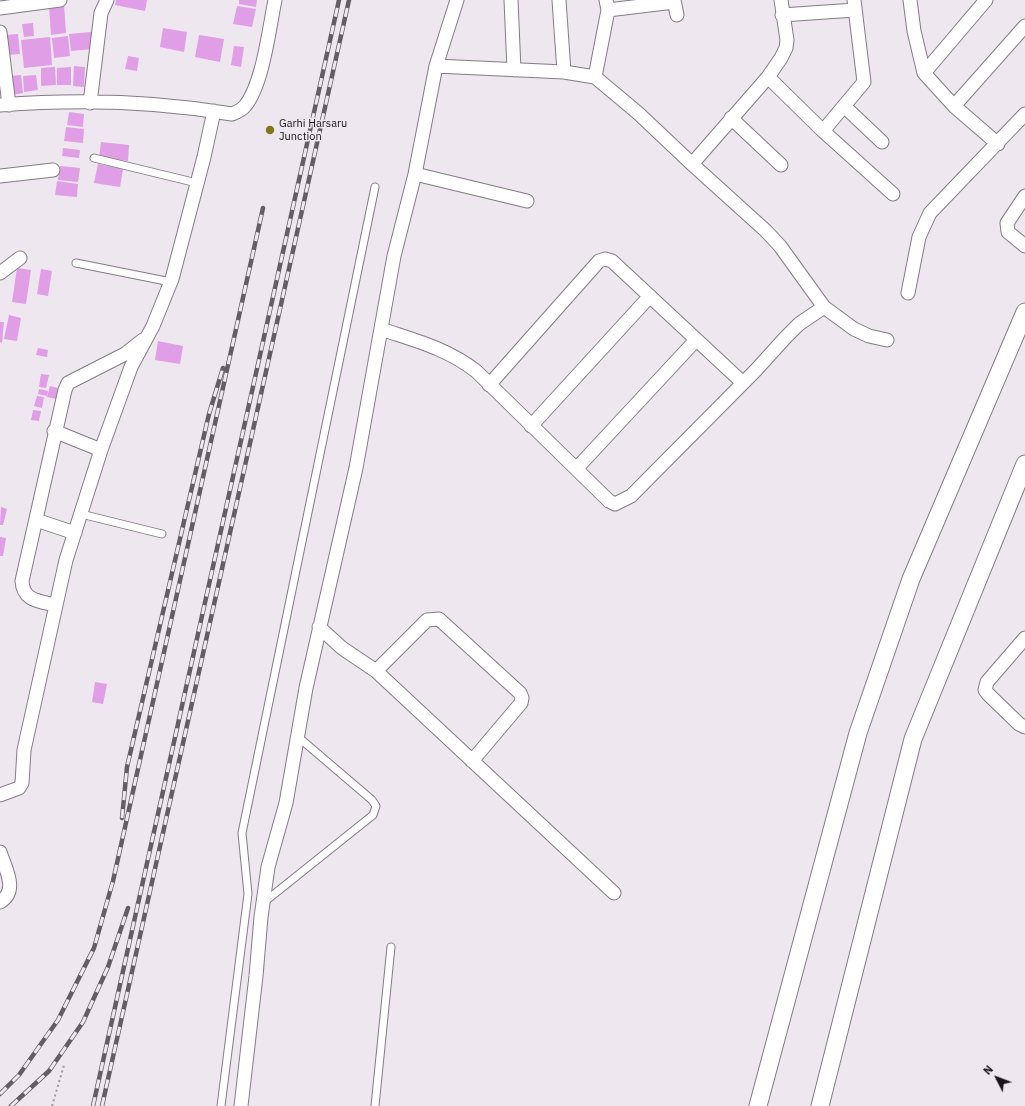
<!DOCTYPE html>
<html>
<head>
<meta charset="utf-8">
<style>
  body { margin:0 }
  #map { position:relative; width:1025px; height:1106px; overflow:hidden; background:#efe7ef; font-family:"IBM Plex Sans",sans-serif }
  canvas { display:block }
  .north { position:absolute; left:977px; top:1058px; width:40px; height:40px; -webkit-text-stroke:3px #efe7ef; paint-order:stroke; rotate:312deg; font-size:11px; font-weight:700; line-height:16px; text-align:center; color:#161416 }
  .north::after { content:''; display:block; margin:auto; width:14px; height:18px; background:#161416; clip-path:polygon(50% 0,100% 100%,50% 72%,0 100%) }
</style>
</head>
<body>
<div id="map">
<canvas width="1025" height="1106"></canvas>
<div class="north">N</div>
</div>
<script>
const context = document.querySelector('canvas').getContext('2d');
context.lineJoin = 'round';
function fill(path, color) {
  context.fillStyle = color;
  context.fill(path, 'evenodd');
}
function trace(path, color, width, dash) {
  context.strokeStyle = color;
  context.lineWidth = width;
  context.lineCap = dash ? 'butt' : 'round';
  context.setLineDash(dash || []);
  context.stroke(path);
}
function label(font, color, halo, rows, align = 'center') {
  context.font = font + ' "IBM Plex Sans",sans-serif';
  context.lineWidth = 3;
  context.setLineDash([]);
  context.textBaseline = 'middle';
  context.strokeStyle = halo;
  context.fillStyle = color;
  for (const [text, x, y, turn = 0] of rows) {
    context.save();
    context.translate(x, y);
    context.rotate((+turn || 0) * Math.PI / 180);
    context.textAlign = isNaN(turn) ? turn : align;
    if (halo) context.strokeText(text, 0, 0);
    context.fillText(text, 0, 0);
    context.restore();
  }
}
const building = new Path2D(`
  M116 0H147L145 11 115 5Z
  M239 0H257L256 7 239 4Z
  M64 4 66 33 51 35 49 6Z
  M237 6 256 9 252 27 233 24Z
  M33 23 34 36 24 37 22 24Z
  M163 28 187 32 184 52 160 47Z
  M91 32 93 49 71 51 69 34Z
  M18 34 20 54 6 55 5 35Z
  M199 35 224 39 220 62 195 57Z
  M68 36 70 56 54 58 52 38Z
  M50 37 52 65 24 68 21 40Z
  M234 46 244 47 241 67 231 65Z
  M128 56 139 58 137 71 125 69Z
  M74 66 85 67 84 87 73 86Z
  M55 67 56 85 41 86V68Z
  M71 67V85H57V68Z
  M21 75 23 93 10 95 8 76Z
  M36 75 38 90 24 92 23 76Z
  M69 112 84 114 83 127 67 125Z
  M66 127 84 129 83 143 64 141Z
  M101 142 129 145 128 161 99 158Z
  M63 148 80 150 79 158 62 156Z
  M98 164 123 169 120 187 94 183Z
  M60 166 80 168 78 182 58 180Z
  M57 181 78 184 77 197 55 195Z
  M17 268 31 270 26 304 12 302Z
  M41 269 52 271 48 296 37 294Z
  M9 315 21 318 17 341 4 339Z
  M0 322H4L2 343 0 342Z
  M158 341 183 346 180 364 155 360Z
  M38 348 48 350 47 357 36 355Z
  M41 374 49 375 46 388 39 387Z
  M50 386 58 388 56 399 47 397Z
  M39 389 48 391 47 396 38 394Z
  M37 396 44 397 42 408 34 406Z
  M33 410 41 411 39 421 31 420Z
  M1 507 7 509 3 525H0Z
  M0 537 6 538 3 556H0Z
  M95 682 107 684 103 704 92 702Z`);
const path = new Path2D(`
  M52 1106 64 1065`);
const service = new Path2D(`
  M94 158 197 183
  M76 263 171 282
  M81 514 162 534
  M263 903 373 815 376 806 372 800 297 736
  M221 1106 248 894 242 833 375 187
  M375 1106 391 947`);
const minor = new Path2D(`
  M511 0 514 70
  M559 0 564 72
  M674 0 677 15
  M910 0 914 31 924 73 986 0
  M0 8 60 0
  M608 10 674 2
  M782 15 855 10
  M0 32 9 105
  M436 66 564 72 595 77 638 113 692 164 766 231 780 246 824 307 854 329 869 336 887 340
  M924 73 954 106 998 144
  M595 77 608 10 606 0
  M768 77 823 131 893 194
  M90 103 101 13 107 0
  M0 105C76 99 156 101 232 114 237 112 242 110 245 106 263 84 269 29 275 0
  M844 106 882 142
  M954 106 1025 26
  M731 118 781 165
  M823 131 864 82 854 0
  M692 164 768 77 781 58 786 48 787 40 781 0
  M415 174 527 201
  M0 176 53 170
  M1025 196 1007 223 1008 232 1025 246
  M0 273 20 258
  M908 293 919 237 930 213 1025 114
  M381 329C416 341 446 348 476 371L609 501 615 504 631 496 756 370 785 338 799 324 824 307
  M489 385 599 261 605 259 612 261 743 383
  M531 426 650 296
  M54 431 101 450
  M577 468 696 340
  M36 520 75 533
  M55 605C39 601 23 601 22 581L65 390 68 383 125 354 143 340
  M319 627 342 648 376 671 614 893
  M1025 638 987 682 985 690 988 694 1019 724 1025 727
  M376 671 427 620 439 619 520 693 522 698 521 703 472 761
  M0 795 19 788 22 783 24 750 66 560 101 450 131 367 153 326 172 279 204 157 214 111
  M0 852C5 868 19 891 0 902
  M241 1106 256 976 261 917 268 867 286 803 306 688 356 468 394 256 415 174 436 66 457 0`);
const tertiary = new Path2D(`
  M758 1106 858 733 911 579 1025 312
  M820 1106 913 739 1025 464`);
const rail = new Path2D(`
  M122 818 127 767 209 414 223 368
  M0 1094 19 1075 58 1020 94 948 113 881 263 208
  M11 1106 49 1071 83 1022 108 967 128 908
  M93 1106 339 0
  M102 1106 349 0`);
const markers = [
  [270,130,5,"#85761a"]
];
const poiNames = [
  ["Garhi Harsaru",279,124],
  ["Junction",279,137]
];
fill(building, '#e09ee7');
trace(service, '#837c84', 9);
trace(minor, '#837c84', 15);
trace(tertiary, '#837c84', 19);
trace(path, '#9d989d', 2, [2, 3]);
trace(service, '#fff', 7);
trace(minor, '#fff', 13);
trace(tertiary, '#fff', 17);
trace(rail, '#625e62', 4.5);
trace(rail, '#efe7ef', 3, [9]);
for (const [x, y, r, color] of markers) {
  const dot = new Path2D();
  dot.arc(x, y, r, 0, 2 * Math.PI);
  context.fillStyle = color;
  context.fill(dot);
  trace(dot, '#efe7ef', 1.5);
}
label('11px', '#161416', '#efe7ef', poiNames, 'left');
</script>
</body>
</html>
